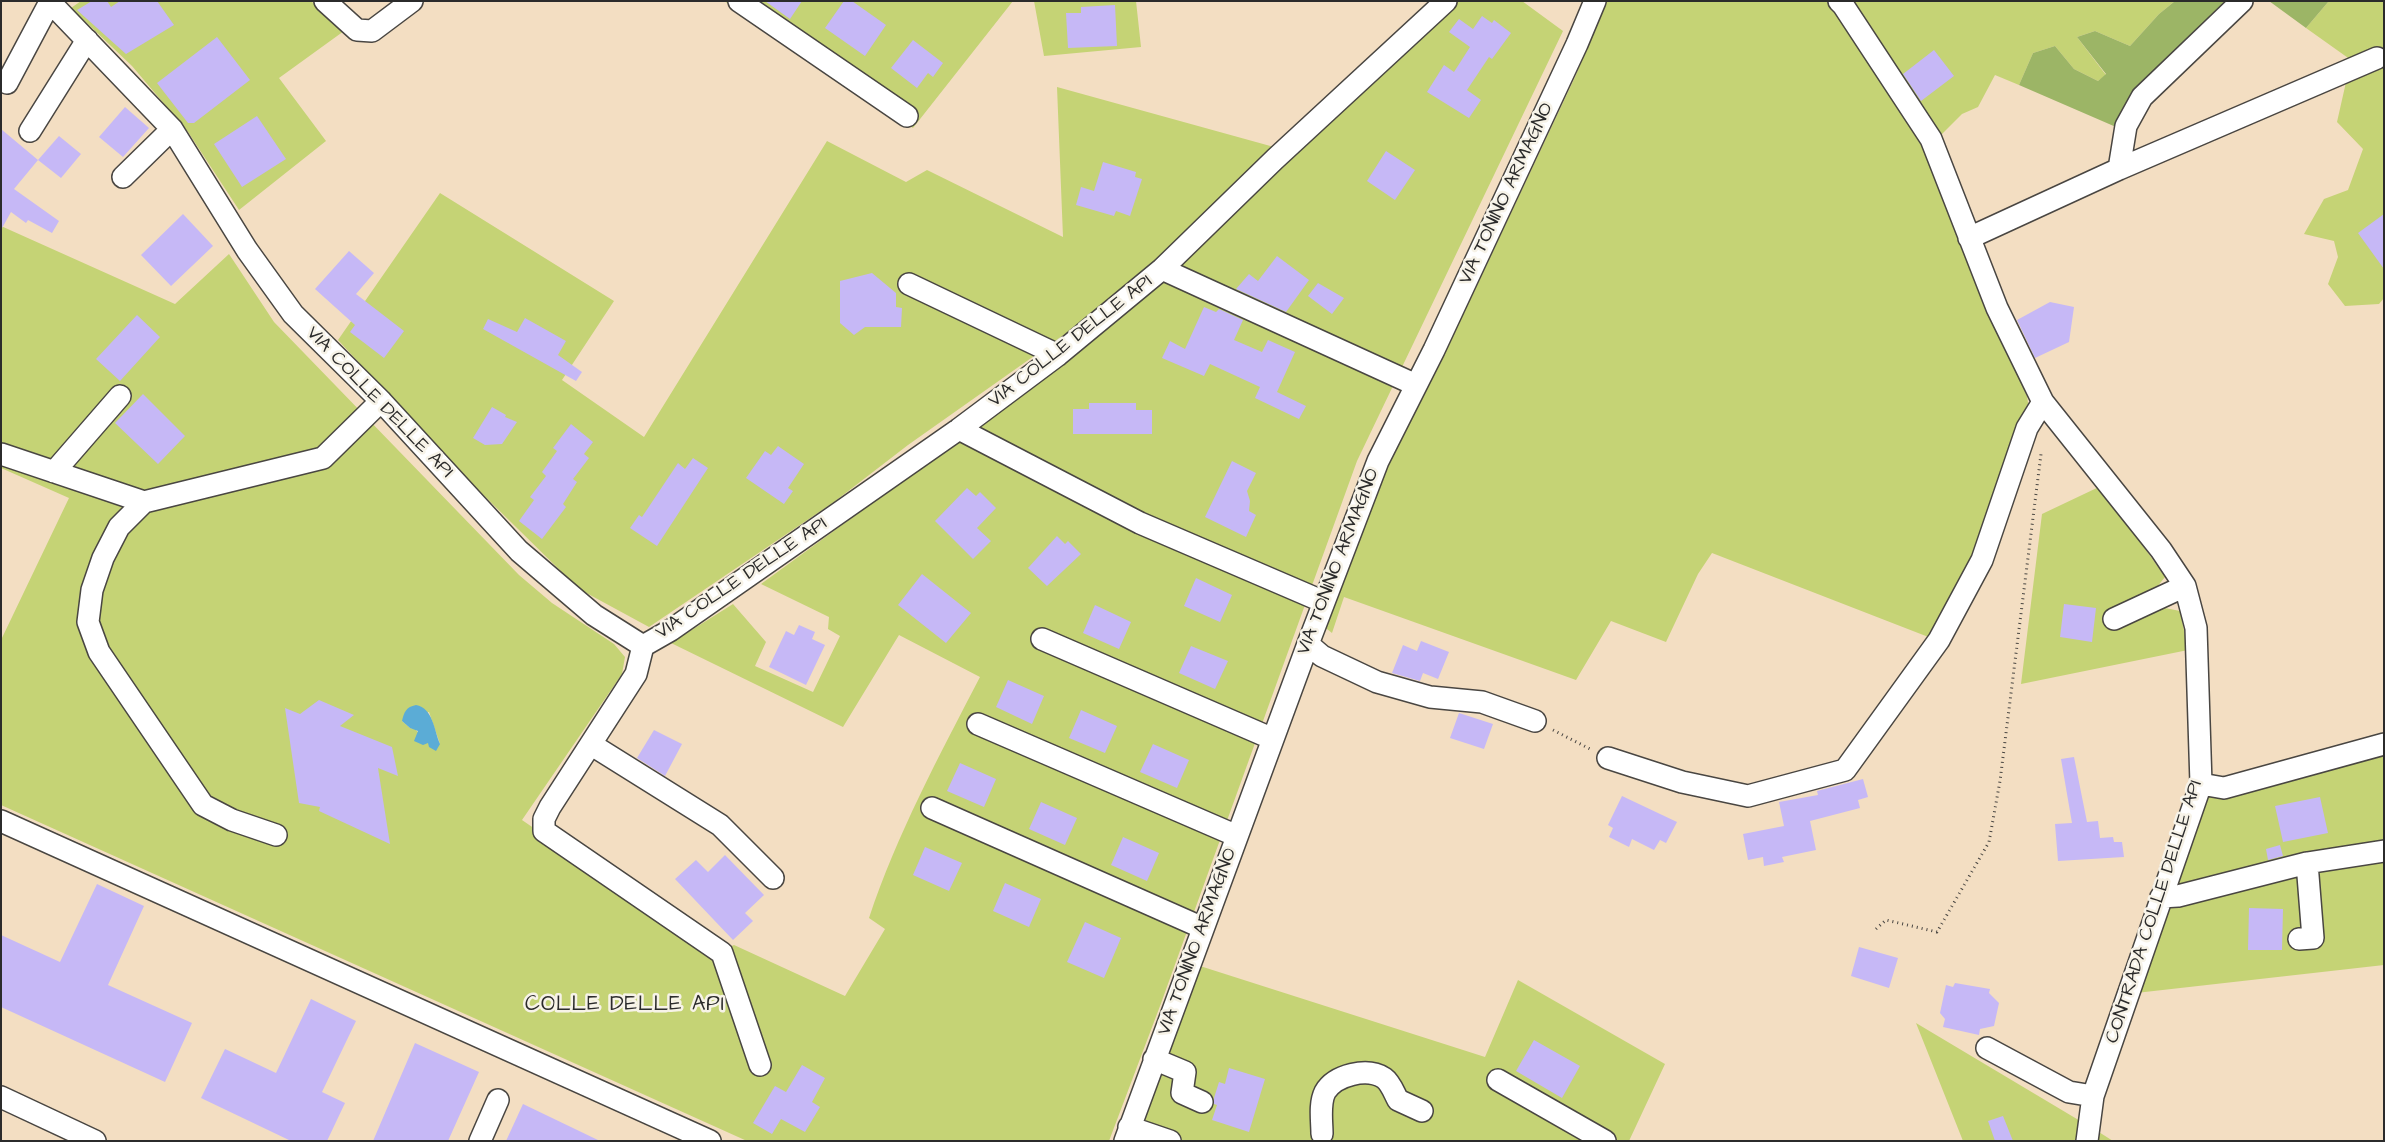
<!DOCTYPE html>
<html>
<head>
<meta charset="utf-8">
<style>
  body { margin:0 }
  #map { position:relative; width:2385px; height:1142px; overflow:hidden; background:#f3dec2; font-family:"Architects Daughter",sans-serif }
  canvas { display:block }
  .frame { position:absolute; inset:0; border:2px solid #2b2b2b; pointer-events:none }
</style>
</head>
<body>
<div id="map">
<canvas width="2385" height="1142"></canvas>
<div class="frame"></div>
</div>
<script>
const context = document.querySelector('canvas').getContext('2d');
context.lineJoin = 'round';
function fill(path, color) {
  context.fillStyle = color;
  context.fill(path, 'evenodd');
}
function trace(path, color, width, dash) {
  context.strokeStyle = color;
  context.lineWidth = width;
  context.lineCap = dash ? 'butt' : 'round';
  context.setLineDash(dash || []);
  context.stroke(path);
}
function label(font, color, halo, rows, align = 'center') {
  context.font = font + ' "Architects Daughter",sans-serif';
  context.lineWidth = 5;
  context.setLineDash([]);
  context.textBaseline = 'middle';
  context.strokeStyle = halo;
  context.fillStyle = color;
  for (const [text, x, y, turn = 0] of rows) {
    context.save();
    context.translate(x, y);
    context.rotate((+turn || 0) * Math.PI / 180);
    context.textAlign = isNaN(turn) ? turn : align;
    if (halo) context.strokeText(text, 0, 0);
    context.fillText(text, 0, 0);
    context.restore();
  }
}
const green = new Path2D(`
  M81 1H311L344 31 279 78 326 141 239 210 188 132 132 66 71 8Z
  M724 1H1013L913 128Z
  M1034 1H1136L1141 47 1044 56Z
  M1456 1H1522L1563 31 1357 461 1160 1006 1109 1141H747L1 805V640L69 498 1 468V226L175 304 229 254 274 322 519 575 552 603 614 644 625 657 622 674 522 820 715 953 734 945 845 996 885 929 869 918C897 834 939 756 980 677L899 635 843 727 671 643 733 604 766 642 755 666 813 692 840 636 828 629 829 617 761 584 1063 364ZM429 712 440 744 428 743 415 729 410 728 402 721Z
  M1607 1H1827L1839 12 1924 141 1991 313 2027 396 2029 410 1982 543 1931 638 1712 553 1698 574 1666 642 1611 621 1576 680 1344 597 1332 633 1322 625 1382 472 1439 366 1575 77Z
  M1842 1H2175L2159 14 2130 46 2095 31 2077 37 2106 75 2098 81 2074 69 2055 46 2033 53 2019 85 1995 75 1978 107 1962 114 1936 140Z
  M2329 1H2384V298L2379 304 2345 306 2328 284 2338 257 2334 241 2304 234 2324 199 2348 190 2363 149 2337 122 2351 60 2306 28Z
  M1057 87 1274 147 1154 264 1068 332 908 445 834 502 649 627 579 589 458 470 338 340 440 193 614 301 562 380 644 437 827 141 906 182 927 170 1063 237Z
  M2101 486 2165 577 2157 587 2165 608 2180 611 2188 650 2021 684 2042 514Z
  M2384 752V965L2136 993 2207 795Z
  M1200 966 1485 1057 1518 980 1665 1064 1629 1141H1136Z
  M1916 1023 2102 1134 2113 1141H1963Z`);
const forest = new Path2D(`
  M2175 1H2233L2116 127 2019 85 2033 53 2055 46 2074 69 2098 81 2106 74 2077 37 2095 31 2130 46 2159 14Z
  M2269 1H2329L2306 28Z`);
const water = new Path2D(`
  M416 705C433 708 434 730 440 744L436 751 429 747 428 743 423 745 414 741 418 731 410 728 402 721C404 712 406 707 416 705Z`);
const building = new Path2D(`
  M92 1H107L111 7 120 1H157L174 25 126 54 77 10Z
  M765 1H802L790 19Z
  M844 1H852L886 25 865 56 825 28Z
  M1115 5 1117 46 1068 48 1066 13H1081V7Z
  M1482 16 1492 23 1494 20 1511 33 1492 59 1489 57 1467 90 1481 100 1469 118 1427 92 1444 65 1454 72 1470 47 1449 32 1459 19 1473 29Z
  M217 37 250 80 194 123H188L157 83Z
  M913 40 943 63 933 77 928 73 917 88 891 68Z
  M1934 50 1954 76 1921 101 1903 74Z
  M125 107 149 128 123 157 99 137Z
  M257 116 286 159 242 187 214 144Z
  M1 129 38 160 14 189 59 221 52 233 28 220 26 223 11 212 1 230Z
  M59 136 81 154 61 178 38 160Z
  M1386 151 1415 170 1395 200 1367 181Z
  M1103 162 1136 172 1135 177 1142 179 1130 216 1116 211 1114 216 1076 205 1081 187 1094 191Z
  M183 214 213 246 171 286 141 255Z
  M2384 214V269L2358 233Z
  M349 251 374 273 356 294 404 331 384 358 350 332 355 325 315 289Z
  M1277 256 1309 280 1286 312 1236 289 1249 274 1258 281Z
  M872 273 896 293V307L902 308 901 327H865L854 335 840 323V281Z
  M1318 283 1344 298 1332 314 1308 296Z
  M2050 302 2074 307 2069 342 2035 358 2017 320Z
  M1204 307 1216 312 1219 309 1243 320 1234 340 1262 352 1268 340 1295 352 1277 392 1306 406 1299 419 1255 398 1260 387 1210 364 1204 376 1162 358 1170 341 1185 349Z
  M137 315 160 337 120 381 96 359Z
  M525 318 566 341 558 355 582 372 576 381 483 329 488 319 517 332Z
  M143 394 185 436 158 464 115 423Z
  M1089 403H1136V410H1152V434H1073V409H1089Z
  M492 407 506 415 505 417 517 422 502 444 485 445 473 438Z
  M571 424 593 442 584 454 589 458 573 479 577 482 563 504 566 507 542 539 519 521 534 500 530 497 546 476 542 472 557 451 553 448Z
  M778 446 804 464 788 488 793 491 784 504 746 478 765 451 771 455Z
  M693 458 708 468 657 546 630 528 639 515 642 517 678 463 685 469Z
  M1232 461 1256 473 1247 491 1250 501 1249 511 1256 515 1246 537 1205 517Z
  M967 488 976 496 980 492 996 508 977 528 991 541 973 559 935 521Z
  M1057 536 1065 544 1068 541 1081 554 1047 586 1028 568Z
  M922 574 971 613 946 643 898 605Z
  M1196 578 1232 595 1220 622 1184 606Z
  M2064 604 2096 608 2092 642 2060 637Z
  M1095 605 1131 622 1119 649 1083 633Z
  M799 625 815 632 812 639 825 645 806 685 769 667 786 631 794 635Z
  M1421 641 1449 652 1438 679 1423 673 1420 681 1392 673 1403 645 1417 651Z
  M1191 646 1228 661 1215 689 1179 673Z
  M1008 680 1044 696 1032 724 996 707Z
  M319 700 354 715 340 726 392 747 398 776 378 768 390 844 319 811 320 807 299 803 285 708 300 714Z
  M1081 710 1117 726 1105 753 1069 738Z
  M1459 713 1493 724 1484 749 1450 738Z
  M654 730 682 744 665 776 637 758Z
  M1153 744 1189 760 1177 788 1140 772Z
  M2074 757 2087 822 2098 821 2100 838 2113 837 2114 842H2122L2124 857 2058 861 2055 824 2072 823 2061 759Z
  M960 763 996 779 984 807 947 791Z
  M1863 779 1868 797 1858 800 1860 808 1810 821 1816 850 1782 857 1784 862 1764 866 1763 857 1748 860 1743 834 1784 826 1779 802 1818 795 1817 791Z
  M1622 796 1677 822 1666 843 1660 840 1654 850 1632 839 1629 847 1609 837 1613 828 1608 825Z
  M2320 797 2328 833 2283 842 2275 806Z
  M1041 802 1077 818 1065 845 1029 829Z
  M1123 837 1159 853 1147 881 1111 865Z
  M2280 845 2283 856 2268 860 2266 849Z
  M925 847 962 863 949 891 913 875Z
  M725 855 764 895 745 913 753 921 733 940 675 879 696 860 708 872Z
  M1005 883 1041 899 1029 927 993 911Z
  M97 884 144 906 108 985 192 1023 165 1082 1 1007V935L60 962Z
  M2249 908 2283 909 2282 950H2248Z
  M1085 922 1121 938 1104 978 1067 962Z
  M1859 947 1898 958 1889 988 1851 976Z
  M1955 983 1990 989 1989 993 1999 1003 1994 1026 1980 1029 1979 1035 1943 1027 1945 1019 1940 1013 1946 985 1953 987Z
  M311 999 356 1021 322 1092 345 1103 327 1141H291L201 1098 225 1049 276 1073Z
  M1534 1040 1580 1066 1562 1098 1516 1071Z
  M415 1043 479 1072 448 1141H373Z
  M802 1065 825 1078 812 1102 820 1107 805 1132 781 1119 772 1134 753 1123 775 1086 786 1092Z
  M1229 1068 1265 1079 1249 1132 1212 1120 1217 1105 1214 1104V1098L1219 1082 1225 1084Z
  M523 1104 600 1141H506Z
  M2003 1116 2013 1141H1995L1988 1121Z`);
const path = new Path2D(`
  M1553 730 1592 750
  M1876 929 1886 920 1937 932 1989 842 2000 781 2041 454`);
const minor = new Path2D(`
  M49 1 172 129 247 250 293 314 381 401 519 551 594 615 643 646 671 630 959 429 1058 355 1162 269 1275 159 1446 1
  M325 1 357 30 372 31 412 1
  M739 1 907 116
  M1839 1 1843 5 1931 139 1997 308 2043 402 2161 550 2185 586 2196 628 2201 784 2093 1096 2087 1141
  M7 83 50 2
  M30 131 87 40
  M2119 169 2126 126 2142 97 2242 1
  M123 177 172 129
  M1969 238 2119 169 2377 58
  M1162 269 1416 385
  M909 284 1058 355
  M959 429 1140 523 1324 602
  M1 454 144 502
  M54 472 120 396
  M2114 619 2185 586
  M1042 639 1273 739
  M1308 644 1322 656 1377 682 1430 697 1482 702 1535 721
  M643 646 636 674 550 807 544 819V831L722 953 760 1065
  M978 724 1237 836
  M592 745 720 825 773 878
  M1608 758 1682 782 1748 796 1845 770 1939 640 1982 560 2027 428 2043 402
  M2201 784 2224 788 2384 744
  M932 808 1203 928
  M1 821 710 1141
  M276 835 232 820 203 805 99 652 88 622 92 590 103 558 119 527 144 502 323 458 381 401
  M2161 897 2178 896 2307 863 2384 851
  M2299 939 2313 938 2307 863
  M1987 1048 2069 1092 2093 1096
  M1154 1059 1185 1072 1182 1093 1202 1102
  M1498 1080 1605 1141
  M1 1097 95 1141
  M1129 1127 1170 1141
  M1322 1134C1322 1121 1319 1104 1325 1092 1335 1075 1367 1067 1384 1078 1391 1083 1394 1093 1398 1100L1422 1111
  M480 1141 498 1100
  M1125 1141 1308 644 1378 461 1434 350 1577 44 1595 1`);
const streetNames = [
  ["VIA TONINO ARMAGNO",1507,194,-65],
  ["VIA COLLE DELLE API",1071,342,-38],
  ["VIA COLLE DELLE API",379,403,46],
  ["VIA TONINO ARMAGNO",1339,562,-69],
  ["VIA COLLE DELLE API",742,579,-34],
  ["CONTRADA COLLE DELLE API",2155,912,-72],
  ["VIA TONINO ARMAGNO",1198,942,-70]
];
const quarterNames = [
  ["COLLE DELLE API",625,1006]
];
fill(green, '#c5d375');
fill(forest, '#9cb566');
fill(water, '#5bacd6');
fill(building, '#c6b8f6');
trace(minor, '#494642', 24);
trace(path, '#494642', 3, [1, 4]);
trace(minor, '#fff', 21);
label('19px', '#2b2b2b', '#f7f3e8', streetNames);
context.letterSpacing = '1px';
label('21px', '#2b2b2b', '#f7f3e8', quarterNames);
context.letterSpacing = '0px';
</script>
</body>
</html>
